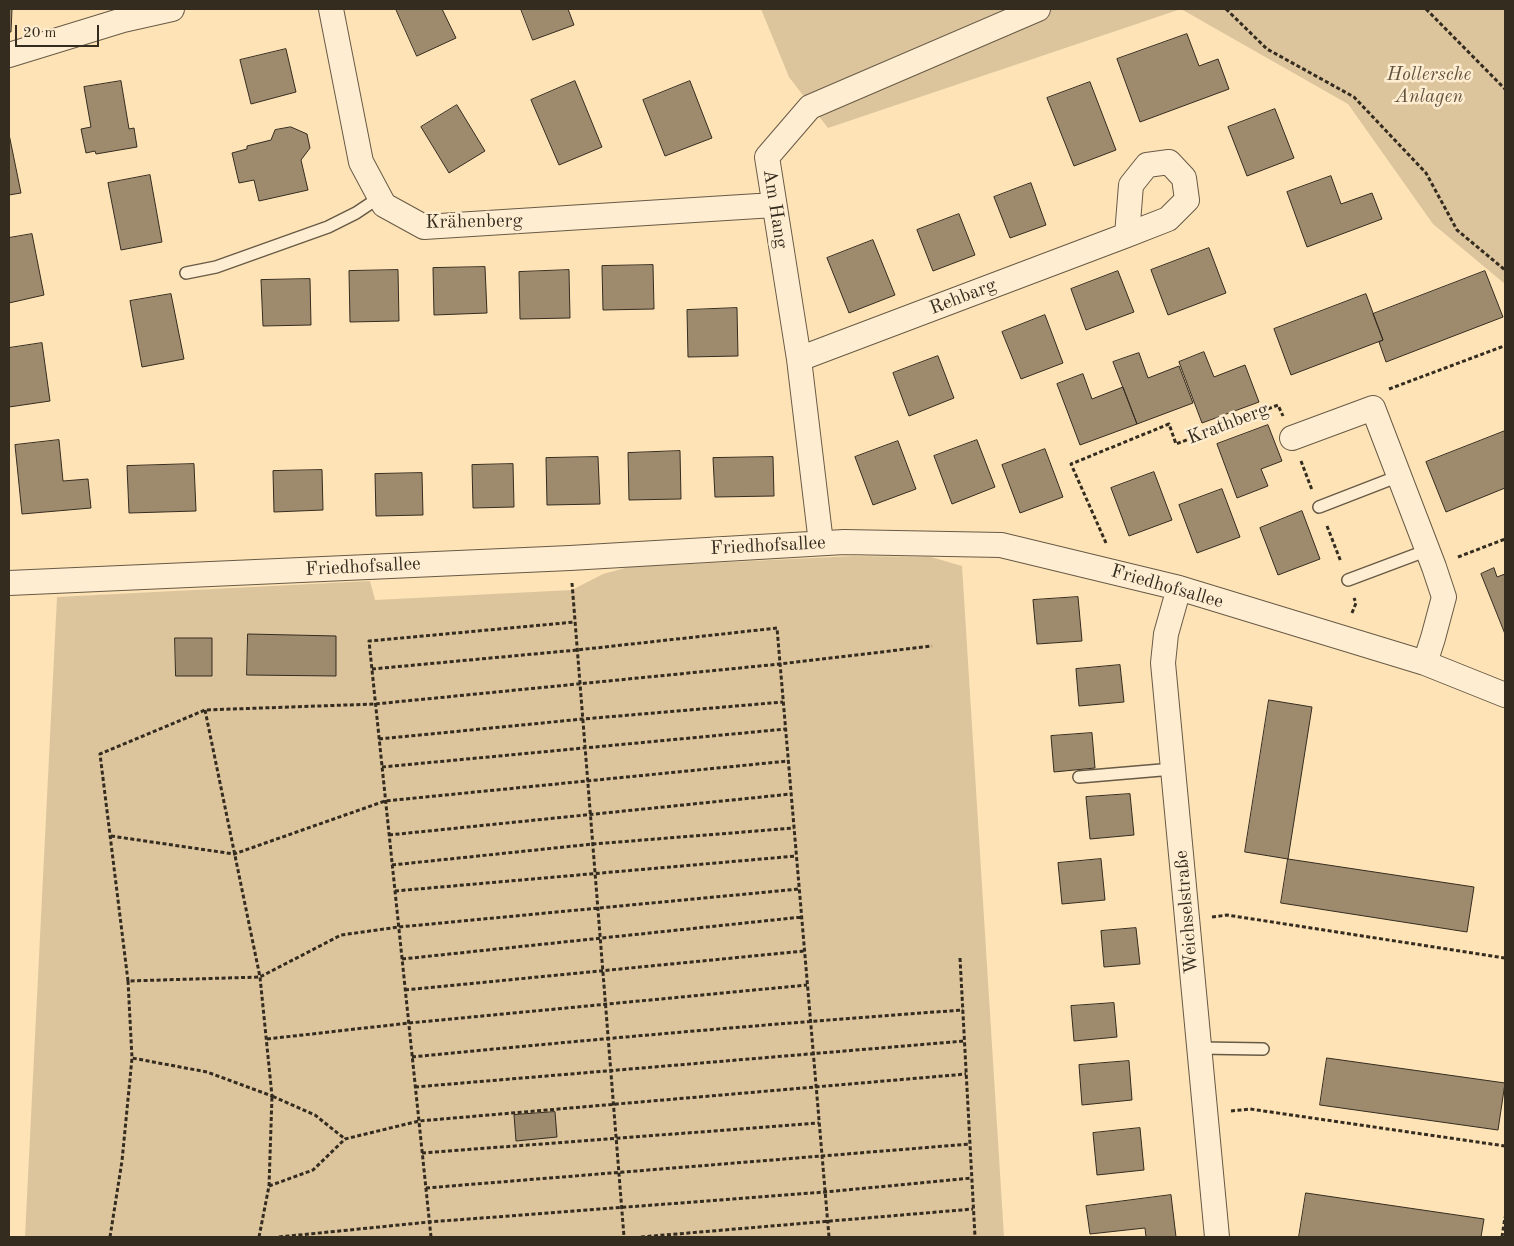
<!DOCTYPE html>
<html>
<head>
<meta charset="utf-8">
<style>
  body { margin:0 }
  #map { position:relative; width:1514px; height:1246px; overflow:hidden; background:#fee3b6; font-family:"Old Standard TT",serif }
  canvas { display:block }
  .frame { position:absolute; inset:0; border:10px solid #352c20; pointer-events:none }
  .scale { position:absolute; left:15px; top:25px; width:84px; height:22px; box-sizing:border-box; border:2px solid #352c20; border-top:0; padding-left:6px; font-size:15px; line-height:18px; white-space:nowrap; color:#352c20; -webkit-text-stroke:4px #feedd0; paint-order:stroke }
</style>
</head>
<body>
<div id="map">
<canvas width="1514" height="1246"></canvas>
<div class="frame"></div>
<div class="scale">20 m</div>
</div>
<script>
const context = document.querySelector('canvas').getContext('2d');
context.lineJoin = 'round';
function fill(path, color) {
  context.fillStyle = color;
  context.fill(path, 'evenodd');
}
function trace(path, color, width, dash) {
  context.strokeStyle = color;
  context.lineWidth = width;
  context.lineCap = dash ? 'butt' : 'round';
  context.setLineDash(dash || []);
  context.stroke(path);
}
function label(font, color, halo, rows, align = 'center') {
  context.font = font + ' "Old Standard TT",serif';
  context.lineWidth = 5;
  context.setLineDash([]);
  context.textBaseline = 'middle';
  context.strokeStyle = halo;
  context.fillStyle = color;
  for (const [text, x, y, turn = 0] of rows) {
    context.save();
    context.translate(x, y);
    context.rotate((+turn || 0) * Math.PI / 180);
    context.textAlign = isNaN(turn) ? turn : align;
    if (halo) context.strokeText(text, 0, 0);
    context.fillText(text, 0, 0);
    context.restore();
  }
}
const green = new Path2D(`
  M761 9H1181L828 128 789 77Z
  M1181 9H1505V284L1433 224 1348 104Z
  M854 556 931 557 962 566 1004 1237H25L57 597 370 581 375 600 572 590 603 574 629 567Z`);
const building = new Path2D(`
  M9 9H12L11 32H9Z
  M396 9H442L456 38 417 56Z
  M521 9H568L574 25 533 40Z
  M1187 34 1199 66 1218 59 1229 89 1140 122 1117 59Z
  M286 49 296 92 251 104 240 60Z
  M121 81 129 129 134 128 137 147 96 154 95 151 86 153 81 129 91 127 84 87Z
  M575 81 602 147 559 165 531 100Z
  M690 81 712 138 665 156 643 100Z
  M1090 82 1116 150 1074 166 1047 98Z
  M457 105 485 151 449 173 421 127Z
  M1275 109 1294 158 1247 176 1228 127Z
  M291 127 307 134 310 148 301 160 308 190 259 201 254 180 239 183 232 153 247 149V146L271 140 275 130Z
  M9 134 21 193 9 195Z
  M150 175 162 242 121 250 108 183Z
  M1331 176 1341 204 1372 193 1382 219 1307 247 1287 192Z
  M1031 183 1046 225 1010 238 994 197Z
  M959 214 975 255 933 271 917 230Z
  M32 234 44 295 9 303V238Z
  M873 240 895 295 849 313 827 258Z
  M1209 248 1226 293 1168 315 1151 270Z
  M653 265 654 309 603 310 602 266Z
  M485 267 487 313 434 315 433 268Z
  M398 270 399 321 350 322 349 271Z
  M569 270 570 318 520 319 519 272Z
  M1118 271 1134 312 1086 330 1071 289Z
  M1485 271 1503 317 1386 362 1379 342 1383 340 1373 314Z
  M310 279 311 325 263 326 261 280Z
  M171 294 184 359 142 367 130 301Z
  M1366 294 1383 340 1291 375 1274 329Z
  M737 308 738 356 688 357 687 310Z
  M1045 315 1063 363 1021 379 1002 332Z
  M42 343 50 401 9 407V348Z
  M1204 352 1214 377 1245 365 1259 402 1202 423 1179 362Z
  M1139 353 1148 378 1179 366 1193 403 1137 424 1113 362Z
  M938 356 954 398 909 416 893 373Z
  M1083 374 1092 399 1123 387 1137 424 1080 445 1057 384Z
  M1268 425 1282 461 1261 469 1268 486 1237 498 1217 444Z
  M1505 431V488L1446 512 1426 462Z
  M59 440 63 481 88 479 91 508 22 514 15 445Z
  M977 440 995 487 952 504 934 456Z
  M898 441 916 489 873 505 855 457Z
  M1045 449 1063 497 1020 513 1002 465Z
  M680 451 681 499 629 500 628 453Z
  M598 457 600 504 547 505 546 458Z
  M773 457 774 496 715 497 713 458Z
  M194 464 196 511 129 513 127 466Z
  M513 464 514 507 473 508 472 465Z
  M322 470 323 510 274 512 273 471Z
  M1154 472 1172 520 1129 536 1111 488Z
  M422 473 423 515 376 516 375 474Z
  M1222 489 1240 537 1197 553 1179 505Z
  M1302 511 1320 559 1278 575 1260 528Z
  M1494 568 1497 577 1505 574V634L1481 574Z
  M1078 597 1082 641 1037 644 1033 600Z
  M248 634 336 636V676L247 675Z
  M175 638H212V676H176Z
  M1120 665 1124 702 1079 706 1076 669Z
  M1269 700 1312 707 1288 859 1245 852Z
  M1092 733 1095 768 1054 772 1051 736Z
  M1130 794 1134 835 1090 839 1086 797Z
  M1101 859 1105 900 1062 904 1058 863Z
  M1288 859 1474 887 1467 932 1281 903Z
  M1136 928 1140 964 1104 967 1101 931Z
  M1114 1003 1117 1037 1074 1041 1071 1006Z
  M1327 1058 1505 1083 1498 1130 1320 1105Z
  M1129 1061 1132 1100 1082 1105 1079 1065Z
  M555 1112 557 1137 516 1141 514 1115Z
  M1140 1128 1144 1170 1097 1175 1093 1133Z
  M1306 1193 1484 1219 1481 1237H1299Z
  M1171 1195 1176 1237H1146L1145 1228 1090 1234 1086 1206Z`);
const path = new Path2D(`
  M1226 9 1267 49 1354 97 1426 173 1457 230 1505 270
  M1426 9 1505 89
  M1389 389 1504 346
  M1301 461 1312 490
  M1327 526 1341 562
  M1106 543 1071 464 1169 424 1176 444 1278 405 1283 416
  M1458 557 1505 539
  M572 583 624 1237
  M1352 613 1356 603 1354 598
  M372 669 577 650 777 628 829 1237
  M205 710 260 977 272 1096 207 1072 132 1058 128 981 260 977 341 935 399 927 799 889
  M379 739 583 719 783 702
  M382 767 786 729
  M389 835 791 794
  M111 836 234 854 385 801 788 761
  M392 865 593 844 794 828
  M395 891 796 856
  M1212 917 1227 915 1505 958
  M960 958 975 1237
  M402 959 802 917
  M128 981 100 754 205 710 375 704 780 664 932 646
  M405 990 804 951
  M267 1039 409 1023 807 985
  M412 1057C595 1039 779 1023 963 1010
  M415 1087 964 1041
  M1231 1111 1250 1109 1505 1146
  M422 1153 819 1123
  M269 1186 272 1096 315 1115 345 1139
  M426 1188 970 1144
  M110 1237 122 1161 132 1058
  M259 1237 269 1186 313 1170 345 1139 419 1121 966 1074
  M279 1237 429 1222 825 1192 972 1178
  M431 1237 369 641 575 622
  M641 1237 973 1209
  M1502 1237 1505 1217`);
const service = new Path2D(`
  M186 273 216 267 328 227 356 213 380 197
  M1319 507 1399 476
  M1348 580 1428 550
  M1079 777 1173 769
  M1200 1048 1263 1049`);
const minor = new Path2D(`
  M331 9 361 162 384 205 424 227 774 205
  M9 55 123 20 172 9
  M799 359 1127 235 1168 219 1187 200 1184 178 1169 162 1147 165 1131 185 1127 235
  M1292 438 1373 408 1434 567 1444 597 1433 638 1425 663
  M821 543 799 359 767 157 810 107 1038 9
  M9 583 570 558 844 542 1001 545 1179 588 1425 663 1505 695
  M1179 588 1166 634 1163 663 1217 1237`);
const parkNames = [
  ["Hollersche",1429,75],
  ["Anlagen",1429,97]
];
const streetNames = [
  ["Am Hang",775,209,81],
  ["Krähenberg",474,222,-1],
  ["Rehbarg",963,297,-21],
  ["Krathberg",1228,424,-21],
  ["Friedhofsallee",768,546,-3],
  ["Friedhofsallee",363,567,-3],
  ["Friedhofsallee",1167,587,16],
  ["Weichselstraße",1187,912,-95]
];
fill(green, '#dcc49c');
fill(building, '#9e8b6e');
trace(building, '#352c20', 1);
trace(service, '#675a46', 14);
trace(minor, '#675a46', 26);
trace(path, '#352c20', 3, [4, 2.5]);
trace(service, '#feedd0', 11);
trace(minor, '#feedd0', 24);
label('italic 19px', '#5f523f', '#feedd0', parkNames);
label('19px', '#352c20', '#feedd0', streetNames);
</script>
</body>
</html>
